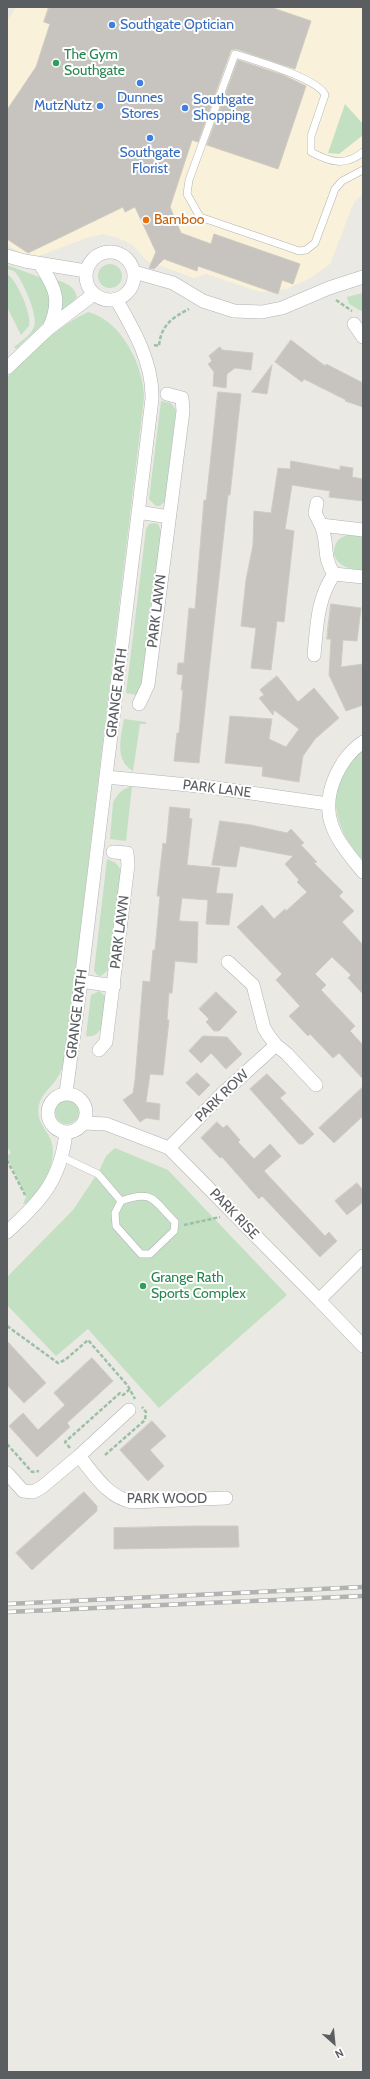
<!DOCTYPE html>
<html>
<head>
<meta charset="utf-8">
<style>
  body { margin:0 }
  #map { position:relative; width:370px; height:2079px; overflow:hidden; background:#ebe9e3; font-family:Cabin,sans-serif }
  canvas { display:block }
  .frame { position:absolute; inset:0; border:8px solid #5b5e61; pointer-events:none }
  .north { position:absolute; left:314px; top:2023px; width:40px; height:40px; -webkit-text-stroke:3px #fff; paint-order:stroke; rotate:153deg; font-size:11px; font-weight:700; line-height:16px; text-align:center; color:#5b5e61 }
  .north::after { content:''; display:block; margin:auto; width:14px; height:18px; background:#5b5e61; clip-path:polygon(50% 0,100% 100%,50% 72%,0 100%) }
</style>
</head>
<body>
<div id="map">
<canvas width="370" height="2079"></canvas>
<div class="frame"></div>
<div class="north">N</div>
</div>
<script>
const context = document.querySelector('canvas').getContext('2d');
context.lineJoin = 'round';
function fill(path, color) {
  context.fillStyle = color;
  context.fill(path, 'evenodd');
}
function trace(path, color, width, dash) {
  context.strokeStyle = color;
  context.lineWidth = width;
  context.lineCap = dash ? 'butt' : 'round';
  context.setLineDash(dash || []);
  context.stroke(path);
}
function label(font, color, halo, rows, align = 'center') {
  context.font = font + ' Cabin,sans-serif';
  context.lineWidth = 4;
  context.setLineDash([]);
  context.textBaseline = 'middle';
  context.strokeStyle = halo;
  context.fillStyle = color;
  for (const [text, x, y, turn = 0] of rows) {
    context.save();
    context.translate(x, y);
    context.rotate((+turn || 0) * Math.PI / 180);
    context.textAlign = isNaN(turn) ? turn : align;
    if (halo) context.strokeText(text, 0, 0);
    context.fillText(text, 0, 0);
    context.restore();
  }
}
const commercial = new Path2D(`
  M16 7H363V194L354 202 330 264 312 277 287 289 260 292 206 274 194 278 147 261 133 245 118 238 103 234 86 238 31 259 7 245V22Z`);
const green = new Path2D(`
  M345 104 363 124V135L339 154 328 153Z
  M98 276a12 12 0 1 1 24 0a12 12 0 1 1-24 0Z
  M7 265 39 277 46 284 51 296 47 320 16 349 14 347C20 342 31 335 34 327 39 317 23 281 15 272 13 270 10 270 7 269Z
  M7 274C17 280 32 314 29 326L21 335 7 307Z
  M54 279C65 283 74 285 77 297L73 302 60 313Z
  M363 293V312L349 304 347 297Z
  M88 312C121 320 144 366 144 398L65 1058C63 1066 61 1073 56 1080 50 1088 41 1095 39 1105 36 1118 43 1126 49 1136 61 1159 43 1186 28 1203L23 1204 26 1197 7 1156 11 1153 7 1146V378C28 355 59 325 88 312Z
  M161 401 171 403 176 410 165 501 160 506H156L149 499Z
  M155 523 158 524 161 531 142 690 136 695 126 693 146 529 149 524Z
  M355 534 363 535V570C350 569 340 568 334 555 334 540 341 535 355 534Z
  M124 719 146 722V724H140L133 771C114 760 121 737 124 719Z
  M363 750V860C331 825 323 783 363 750Z
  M132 786 126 841 110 839 113 803C117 794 122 789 132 786Z
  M107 859 116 863 121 870 108 970 101 976 97 975 94 971Z
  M99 991 105 996C107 1010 105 1040 86 1036L91 995Z
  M55 1112a12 12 0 1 1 24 0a12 12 0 1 1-24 0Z
  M115 1148 168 1170 287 1295 159 1408 88 1329 56 1356 7 1305V1277L73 1210 99 1171 106 1156Z`);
const building = new Path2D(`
  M49 7H270L311 21 295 69 236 49 231 50 198 142 192 140 170 207 181 233 211 244 214 234 300 264 293 284 282 280 278 294 198 266 197 271 164 259 154 269 149 268 156 252 135 207 125 212 123 207 28 253 7 239V110L36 67 50 24 44 22Z
  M238 60 283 75 306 86 278 169 207 145Z
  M291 340 325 366 326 364 363 383V407L345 401 346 400 304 379 302 382 275 362Z
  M220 347 222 350 253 353 251 370 235 368 227 374 226 388 213 386 214 372 208 364 212 361 209 356Z
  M272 365 267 394 252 392Z
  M218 392 241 394 230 495H228L199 763 174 761 177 733H179L183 690H181L183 675 177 674 178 663H184L189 608 195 609 204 500H206Z
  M291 461 340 470V466L353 468 352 477 363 479V501L329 497 330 491 292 485 285 529 294 531 284 622 277 621 271 670 251 668 256 628 241 626 246 580 253 545 254 511 271 513 278 468 290 469Z
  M331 604 361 608 357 641 343 640 341 667 363 664V705L346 711 329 675 331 639H327Z
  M277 676 298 702 314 688 339 718 315 739 303 756 299 782 262 776 263 767 225 763 230 716 272 719 269 739 286 747 299 729 274 710 273 715 259 698 264 695 260 690Z
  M170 807 190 809 189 818 192 819 187 865 220 868 216 893 233 894 229 925 206 924 208 900 182 898 179 921 198 922 197 963 175 961 172 993H169L167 1020H169L163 1075 150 1074 146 1102 160 1104 159 1120 146 1118 140 1122 123 1100 133 1093 135 1080 143 981 150 982 153 950H155L160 896H157L163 843 166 844Z
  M220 821 251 825 287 833 291 829 304 843 301 845 317 862 314 863 343 892 339 896 354 911 342 922 363 945V994L348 978 351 975 332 957 315 974 326 985 321 990 355 1026 350 1031 363 1045V1079L339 1053 333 1058 310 1034 308 1036 289 1016 300 1006 276 980 282 974 237 927 262 905 274 919 285 909 286 911 307 892 297 882 299 880 285 864 293 856 240 846 236 867 212 865Z
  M216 992 237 1012 219 1031H214L206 1022 209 1019 199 1009Z
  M203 1036 227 1037 242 1054 226 1069 211 1053 201 1063 189 1051Z
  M197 1073 210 1085 199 1096 186 1083Z
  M267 1074 286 1093 280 1098 314 1134 303 1144H299L250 1089Z
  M363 1087V1116L334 1143 319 1128Z
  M217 1122 223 1128 227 1125 240 1140 238 1142 254 1159 270 1144 281 1156 264 1171 325 1236 329 1232 337 1241 320 1257 262 1196 259 1199 222 1157 220 1158 201 1138Z
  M357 1183 363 1190V1202L347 1215 335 1201Z
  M7 1341 46 1383 24 1403 7 1385Z
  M92 1358 113 1381 67 1423 70 1427 37 1457 9 1426 23 1413 38 1430 65 1405 54 1393Z
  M152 1421 166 1436 150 1450 164 1466 148 1481 120 1450Z
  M84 1492 97 1506V1511L32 1570 16 1553Z
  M195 1526H238L239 1547 114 1549V1528Z`);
const path = new Path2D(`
  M336 300 352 311
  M154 345 159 346C161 325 172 318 189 309
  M7 1160 25 1195
  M184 1225 220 1217
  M7 1326 58 1363 65 1360 88 1340 128 1386 135 1399
  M7 1444 32 1472 39 1471
  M70 1448 65 1442 120 1393 123 1395 130 1389
  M105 1455 145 1420 146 1412 142 1407`);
const lane = new Path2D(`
  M363 152C345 167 330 162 311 152V136L325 95C318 78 254 60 235 54L189 180 187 194 200 217 279 244 299 251 306 250 315 243 335 189 342 181 363 170
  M62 1157 98 1174 121 1201C153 1189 153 1200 175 1222L174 1231 150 1254H141L116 1226 115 1213 121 1201`);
const street = new Path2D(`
  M86 276a24 24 0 1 1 48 0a24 24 0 1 1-48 0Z
  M7 256 25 261 86 271
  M40 264C55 288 62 300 49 328
  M134 272 173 283 203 301 234 311 262 312 282 308 329 288 363 277
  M354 324 363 337
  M7 368 48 329 94 294
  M317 503 315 513 321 525 363 530
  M138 512 169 517
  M334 574 363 577
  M314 655C317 625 317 599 334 574 322 557 329 544 321 525
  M139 704 148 685 183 411 182 398 167 394
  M363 742C350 751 343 761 336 775 317 817 337 840 363 872
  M106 777 209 787 328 804
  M228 962 253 985 264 1028 269 1036 276 1045 287 1054 316 1085
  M81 981 114 986
  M99 1050 106 1042 128 865 127 853 113 852
  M66 1093 81 981 152 399C153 363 134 330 116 299
  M48 1113a19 19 0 1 1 38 0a19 19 0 1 1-38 0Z
  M83 1123 106 1124 169 1148 319 1300 363 1256
  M169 1148 223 1093 276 1045
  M7 1232C41 1201 61 1180 66 1132
  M319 1300 363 1346
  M79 1456 129 1410
  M7 1473 23 1491 33 1492 42 1487 79 1456C94 1474 108 1498 133 1502L226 1498`);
const rail = new Path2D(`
  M7 1604 363 1587
  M7 1612 363 1596`);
const markers = [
  [112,25,4,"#3f7fe0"],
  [56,63,4,"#2e9e5b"],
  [140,83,4,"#3f7fe0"],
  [100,106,4,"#3f7fe0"],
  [185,108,4,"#3f7fe0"],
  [150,138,4,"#3f7fe0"],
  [146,220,4,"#e8710a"],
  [143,1286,4,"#2e9e5b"]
];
const shopNames = [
  ["Southgate Optician",120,25],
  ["Dunnes",140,98,"center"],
  ["Stores",140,114,"center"],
  ["Southgate",193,100],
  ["Shopping",193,116],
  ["MutzNutz",92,106,"right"],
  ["Southgate",150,153,"center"],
  ["Florist",150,169,"center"]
];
const leisureNames = [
  ["The Gym",64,55],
  ["Southgate",64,71],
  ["Grange Rath",151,1278],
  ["Sports Complex",151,1294]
];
const foodNames = [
  ["Bamboo",154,220]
];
const streetNames = [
  ["PARK LAWN",157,611,-83],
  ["GRANGE RATH",117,693,-83],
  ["PARK LANE",217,789,7],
  ["PARK LAWN",120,932,-83],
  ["GRANGE RATH",77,1014,-83],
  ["PARK ROW",222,1096,-44],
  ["PARK RISE",234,1214,46],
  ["PARK WOOD",167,1499]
];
fill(commercial, '#f9f1da');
fill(green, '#c3e0c2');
fill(building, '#c7c4bf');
trace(building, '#cfcbc2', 1);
trace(lane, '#b0b3b6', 8);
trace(street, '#b0b3b6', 14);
trace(path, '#9cc0a5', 2.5, [4, 2]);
trace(lane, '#fff', 7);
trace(street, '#fff', 13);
trace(rail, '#b1b2b2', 4.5);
trace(rail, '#fff', 3, [9]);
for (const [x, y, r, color] of markers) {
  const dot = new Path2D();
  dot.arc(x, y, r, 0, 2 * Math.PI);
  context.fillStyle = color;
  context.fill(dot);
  trace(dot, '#fff', 1.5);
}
label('14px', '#366cbe', '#fff', shopNames, 'left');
label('14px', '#27864d', '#fff', leisureNames, 'left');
label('14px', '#c56008', '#fff', foodNames, 'left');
label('14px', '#5b5e61', '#fff', streetNames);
</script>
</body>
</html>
